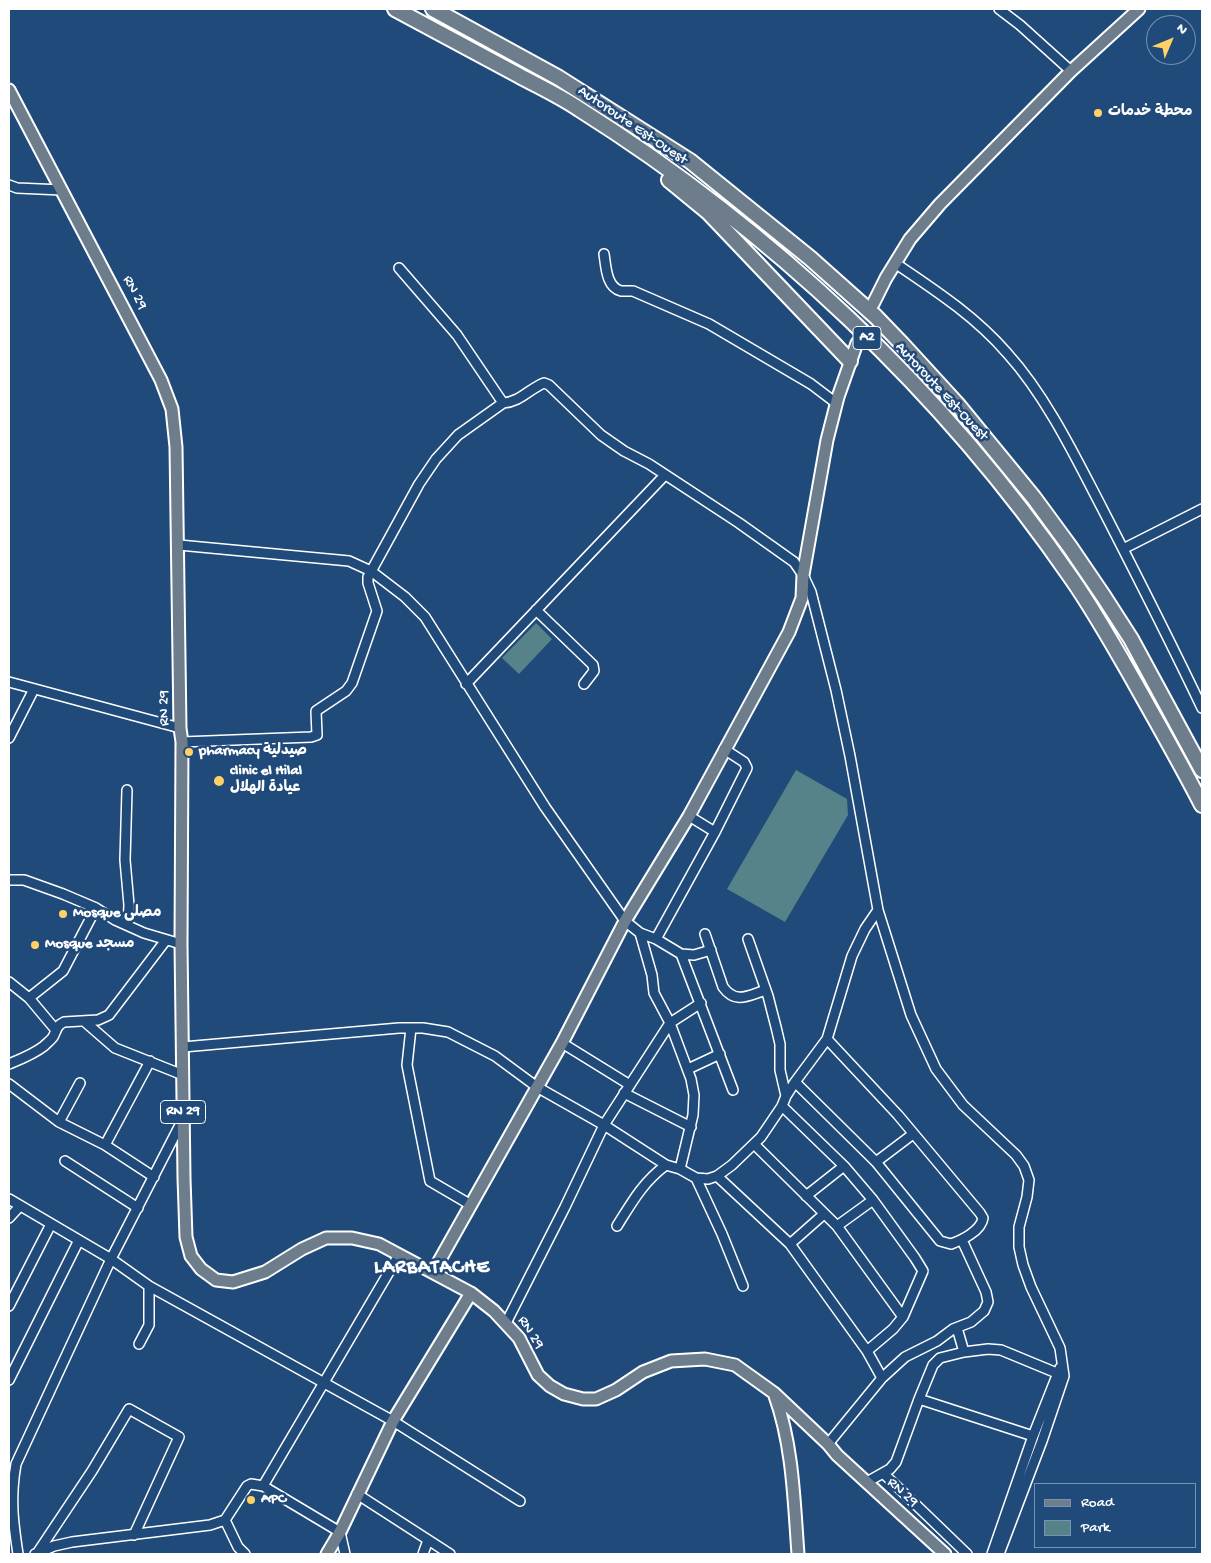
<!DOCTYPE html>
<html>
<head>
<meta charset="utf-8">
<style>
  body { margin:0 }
  #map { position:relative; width:1211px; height:1563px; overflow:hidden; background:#1f4a7a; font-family:"Gochi Hand",sans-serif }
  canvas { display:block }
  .frame { position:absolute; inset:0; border:10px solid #fff; pointer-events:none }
  .legend { position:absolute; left:1034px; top:1483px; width:162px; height:65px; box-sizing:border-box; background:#1f4a7a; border:1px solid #7992af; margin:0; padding:6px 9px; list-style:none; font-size:15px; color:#fff }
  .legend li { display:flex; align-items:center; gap:10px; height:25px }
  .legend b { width:25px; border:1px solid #7992af }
  .north { position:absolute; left:1146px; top:15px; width:50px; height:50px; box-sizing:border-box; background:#1f4a7a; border:1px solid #7992af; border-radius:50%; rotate:45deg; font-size:14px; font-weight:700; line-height:20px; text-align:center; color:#fff }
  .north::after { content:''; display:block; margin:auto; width:18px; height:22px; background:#ffd166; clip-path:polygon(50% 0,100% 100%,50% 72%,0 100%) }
</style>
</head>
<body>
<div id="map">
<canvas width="1211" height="1563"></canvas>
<div class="frame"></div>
<ul class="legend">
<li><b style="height:6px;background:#6d7d8c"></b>Road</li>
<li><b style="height:14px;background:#56828a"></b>Park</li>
</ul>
<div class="north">N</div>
</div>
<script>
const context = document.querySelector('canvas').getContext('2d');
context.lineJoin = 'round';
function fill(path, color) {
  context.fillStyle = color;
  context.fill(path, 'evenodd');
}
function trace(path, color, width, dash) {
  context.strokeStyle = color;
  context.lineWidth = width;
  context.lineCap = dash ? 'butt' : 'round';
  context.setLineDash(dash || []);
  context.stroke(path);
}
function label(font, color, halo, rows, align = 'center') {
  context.font = font + ' "Gochi Hand","Playpen Sans Arabic",sans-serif';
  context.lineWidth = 5;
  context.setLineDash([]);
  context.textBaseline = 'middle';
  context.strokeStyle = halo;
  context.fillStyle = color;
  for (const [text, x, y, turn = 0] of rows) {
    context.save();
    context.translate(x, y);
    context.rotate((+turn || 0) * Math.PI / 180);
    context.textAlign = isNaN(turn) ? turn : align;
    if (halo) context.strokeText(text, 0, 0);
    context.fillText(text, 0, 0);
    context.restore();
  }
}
const green = new Path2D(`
  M536 623 552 639 519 674 502 658Z
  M796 770 847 799 848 815 785 922 727 889Z`);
const majorTunnel = new Path2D(`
  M858 339 873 305`);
const minor = new Path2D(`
  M999 9 1020 25 1071 71
  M9 185 17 188 62 190
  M604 254C606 266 606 287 621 291 624 291 630 291 633 291L709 324 811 384 836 403
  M895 263C935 290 975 316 1007 353 1046 396 1075 456 1102 508 1136 574 1170 641 1202 708
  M399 268 457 335 503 403
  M179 545 349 561 371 571 405 597 425 617 545 807 625 921 640 933 656 939 681 954 733 1090
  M1123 549 1202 509
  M536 610 593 665 594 671 584 684
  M9 682 180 728
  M466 684 665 475
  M9 738 34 689
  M182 742 311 737 317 735 316 711 346 691 352 683 377 611 368 583V577L419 484 436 459 458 435 503 403C520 402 529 389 544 383L549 385 601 435 624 451 649 464 739 523 794 562 803 575 811 592 836 690 850 756 878 910 911 1015 936 1069 963 1105 1016 1155 1024 1166 1029 1180 1027 1197 1019 1227V1247L1023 1265 1031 1287 1060 1348 1064 1376 1042 1441 999 1554
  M127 790 125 860 129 905 128 925
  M689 816 715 832
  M9 880H24L63 894 96 908 115 920 144 933 181 944
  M640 933 652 975 654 993 670 1023 691 1079 694 1095 693 1115 680 1169
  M705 934 723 987C736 1005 749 995 766 990
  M656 939 715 832 747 768 744 762 724 749
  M748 939 768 996 776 1027 780 1044V1070L786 1096
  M681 954 694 955 711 950
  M9 982 29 998 55 1029
  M29 998 63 971 96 908
  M84 1021 115 1048 183 1075
  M411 1028 407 1065 430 1181 471 1205
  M562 1043 630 1085
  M183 1047 399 1028H423L448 1032 495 1056 537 1087 604 1125 666 1165 680 1169 696 1178 708 1179 717 1176 732 1165 761 1137 782 1106 786 1096 795 1082 827 1039 852 956 865 929 878 910
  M9 1064C21 1059 34 1054 44 1046 47 1043 51 1040 53 1037 57 1030 56 1026 64 1022L98 1020 109 1015 166 940
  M688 1069 720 1054
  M795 1082 876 1162 940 1241 951 1244C962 1240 981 1231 983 1218L980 1213 898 1115 827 1039
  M9 1084 59 1122 105 1145 154 1177
  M624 1093 691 1127
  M782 1106 844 1166 873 1200 915 1258 923 1271 903 1317 893 1329 867 1351
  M59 1122 80 1083
  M754 1144 837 1226 903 1317
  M105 1145 150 1061
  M65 1161 138 1208
  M876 1162 913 1134
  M717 1176 790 1244 867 1351 882 1378 828 1444
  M696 1178 722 1234 743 1286
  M806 1196 844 1166
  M9 1199 111 1259 149 1286 393 1421 520 1501
  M9 1218 20 1206
  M617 1226C632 1202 643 1182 666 1165
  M837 1226 873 1200
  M790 1244 824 1214
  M9 1306 51 1224
  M506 1323 565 1207 604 1125 670 1023 701 1003
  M957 1328 964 1352
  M139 1344 149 1325V1286
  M882 1378 905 1357 937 1341 953 1329 971 1322 984 1311 988 1302 986 1292 962 1240
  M9 1380 79 1240
  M919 1399 1033 1436
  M883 1473 967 1554
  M867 1482 890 1469 896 1462 919 1399 933 1365 940 1358 964 1352 988 1349 1001 1350 1064 1376
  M263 1486 340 1532 345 1554
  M357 1494 450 1554
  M225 1520 238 1547 245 1554
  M38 1552 92 1471 129 1409 179 1437 134 1535
  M18 1554C13 1521 10 1498 16 1464L111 1259 182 1121
  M35 1554 54 1546 72 1542 210 1525 225 1520 247 1486 251 1484 263 1486 399 1255
  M423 1554 428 1540
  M992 1554 1033 1436 1060 1368`);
const major = new Path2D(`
  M9 90 161 380 172 409 176 447 180 728 182 742 181 944 184 1178 186 1237 191 1256 201 1269 216 1280 233 1282 265 1272 302 1249 326 1238H352L379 1244 471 1293 494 1311 519 1338 538 1375 550 1386 564 1394 583 1399H596L616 1390 643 1372 671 1361 705 1359 735 1365 774 1393 828 1444 837 1455 945 1554
  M873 304 886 278 910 239 940 204 1071 71 1139 9
  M433 1272 562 1043 625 921 689 816 789 632 802 598 803 575 827 440 838 397 857 343
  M775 1396C793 1446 794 1501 798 1554
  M327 1554 340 1532 393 1421 471 1293`);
const highway = new Path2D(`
  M395 9C436 31 477 53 518 75 538 86 560 96 579 109 771 230 943 391 1072 579 1095 612 1115 648 1135 683 1158 724 1181 764 1202 805
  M433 9 559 78 690 161 810 258 875 316 902 344 957 404 1034 498 1070 547 1104 597 1131 639 1202 770
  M669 180 708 212 850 361`);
const markers = [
  [1098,113,5,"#ffd166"],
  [189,752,5,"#ffd166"],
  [219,781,6,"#ffd166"],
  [63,914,5,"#ffd166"],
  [35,945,5,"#ffd166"],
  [251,1500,5,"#ffd166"]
];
const shields = [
  [867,338,28],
  [183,1112,45]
];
const shieldNames = [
  ["A2",867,338],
  ["RN 29",183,1112]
];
const poiNames = [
  ["محطة خدمات",1108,113],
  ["pharmacy صيدلية",199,752],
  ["clinic el Hilal",230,772],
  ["عيادة الهلال",230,789],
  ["Mosque مصلى",73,914],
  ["Mosque مسجد",45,945],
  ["APC",261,1500]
];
const streetNames = [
  ["Autoroute Est-Ouest",632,126,34],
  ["RN 29",134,293,62],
  ["Autoroute Est-Ouest",941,392,47],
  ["RN 29",165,708,-91],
  ["RN 29",530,1333,57],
  ["RN 29",902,1493,42]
];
const districtNames = [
  ["LARBATACHE",432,1269]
];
fill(green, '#56828a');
trace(majorTunnel, '#41658e', 11, [11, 5.5]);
trace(minor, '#fff', 12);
trace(major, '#fff', 15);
trace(highway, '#fff', 18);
trace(minor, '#1f4a7a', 9);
trace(major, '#6d7d8c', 11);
trace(highway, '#6d7d8c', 14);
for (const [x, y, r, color] of markers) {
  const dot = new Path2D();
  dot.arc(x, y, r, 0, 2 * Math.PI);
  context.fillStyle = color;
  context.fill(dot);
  trace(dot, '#1f4a7a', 2);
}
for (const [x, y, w] of shields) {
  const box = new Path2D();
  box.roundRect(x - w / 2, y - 11.5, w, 23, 4);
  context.fillStyle = '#1f4a7a';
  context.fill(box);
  trace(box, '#fff', 1);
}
label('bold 14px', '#fff', null, shieldNames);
label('bold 15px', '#fff', '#1f4a7a', poiNames, 'left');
label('15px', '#fff', '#1f4a7a', streetNames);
context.letterSpacing = '1px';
label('bold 20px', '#fff', '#1f4a7a', districtNames);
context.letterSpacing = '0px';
</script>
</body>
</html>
